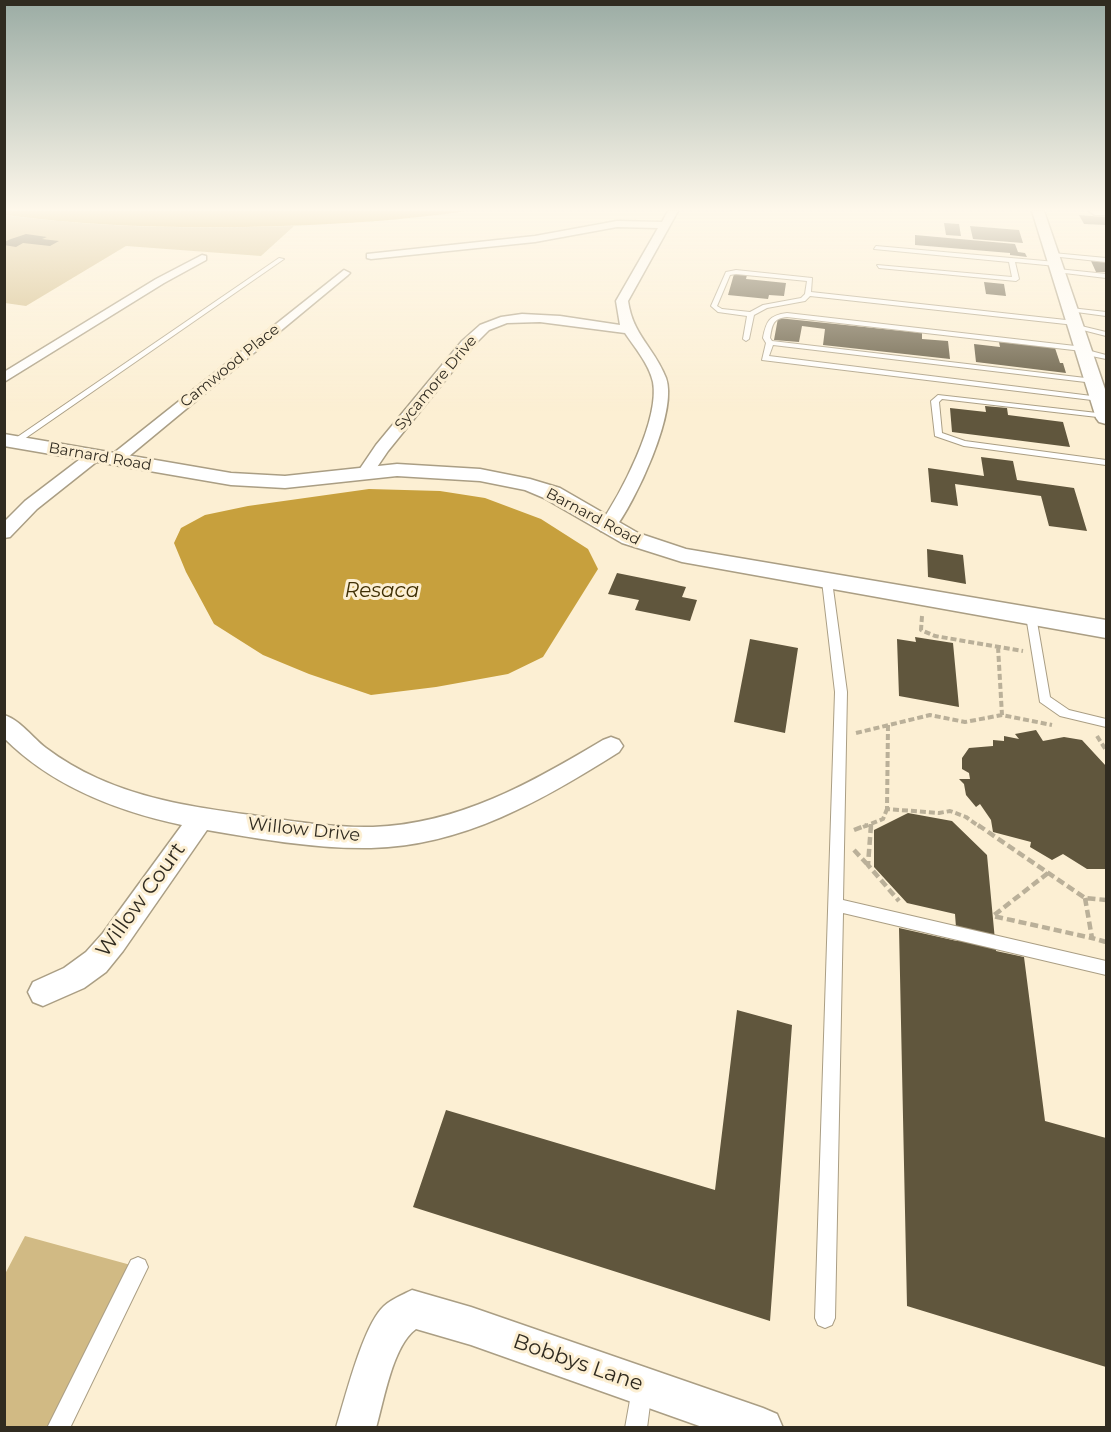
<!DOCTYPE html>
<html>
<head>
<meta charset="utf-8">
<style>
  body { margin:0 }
  #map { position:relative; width:1111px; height:1432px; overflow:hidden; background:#fcefd3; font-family:Montserrat,sans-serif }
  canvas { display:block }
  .frame { position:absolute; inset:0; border:6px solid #302b20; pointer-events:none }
</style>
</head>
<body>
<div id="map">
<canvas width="1111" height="1432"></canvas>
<div class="frame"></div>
</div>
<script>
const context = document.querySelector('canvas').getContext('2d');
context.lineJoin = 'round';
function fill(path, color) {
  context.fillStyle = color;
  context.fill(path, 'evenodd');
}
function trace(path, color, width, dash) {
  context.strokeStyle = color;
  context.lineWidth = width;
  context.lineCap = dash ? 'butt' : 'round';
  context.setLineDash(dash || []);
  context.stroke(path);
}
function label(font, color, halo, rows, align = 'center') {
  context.font = font + ' Montserrat,sans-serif';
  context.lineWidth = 6;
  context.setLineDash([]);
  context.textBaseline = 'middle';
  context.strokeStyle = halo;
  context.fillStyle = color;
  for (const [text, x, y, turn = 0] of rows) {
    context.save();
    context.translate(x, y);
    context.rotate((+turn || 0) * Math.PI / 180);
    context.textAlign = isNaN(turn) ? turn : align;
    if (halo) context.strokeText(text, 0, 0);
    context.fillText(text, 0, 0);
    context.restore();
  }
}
const green = new Path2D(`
  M4 215C101 228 197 229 294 226L261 256 126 246 26 306 5 303Z
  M25 1236 138 1267 58 1427 5 1428V1274Z`);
const water = new Path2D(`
  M5 211H467C405 220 344 224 281 226 188 229 97 227 5 215Z
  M369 489 440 491 485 498 541 519 588 549 598 569 543 657 508 674 436 687 371 695 309 674 263 655 214 624 186 572 174 543 181 528 205 515 248 506Z`);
const building = new Path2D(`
  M1079 215 1106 217V225L1084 224Z
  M944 223 959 224 961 236 946 235Z
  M970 226 1019 230 1023 243 973 239Z
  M26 234 47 237 42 239 59 241 50 246 23 243 16 247 4 245V242L11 239Z
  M915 235 1015 244 1018 252 1025 253 1027 257 1010 255V253L915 245Z
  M1091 261 1106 262V272H1096Z
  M734 274 747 275 746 279 786 283 784 296 769 295 768 299 728 295Z
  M984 282 1004 284 1006 296 986 294Z
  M778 318 922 333V339L948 341 950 359 823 345 825 329 802 326 799 342 774 340Z
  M999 342 1055 348 1060 363H1063L1066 373 976 362 974 344 1000 347Z
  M985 406 1007 408 1008 415 1063 422 1070 447 952 432 950 408 986 412Z
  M981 457 1013 461 1017 480 1074 488 1087 531 1049 526 1041 496 955 484 958 506 931 502 928 468 984 476Z
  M927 549 963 555 966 584 928 577Z
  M617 573 686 587 682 597 697 600 690 621 635 610 639 600 608 594Z
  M915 637 953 643 959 707 899 696 897 639 916 642Z
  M750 639 798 648 785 733 734 722Z
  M1036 730 1043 741 1064 737 1082 740 1106 766V869H1087L1063 854 1052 860 1030 847 1031 842 993 832 991 820 980 804 976 807 966 795 964 784 959 779H970L969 773 962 769V758L969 748 993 746V740L1004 741V736L1019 739 1015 734Z
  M908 813 952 821 987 855 996 951 1024 957 1045 1121 1106 1138V1367L907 1306 899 928 957 941 955 914 907 903 874 867V830Z
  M737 1010 792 1025 770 1321 413 1207 446 1110 715 1190Z`);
const pathFar1 = new Path2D(`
  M922 616 921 630 935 636 1023 651
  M998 647 1002 715
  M888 725 887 809 939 813 950 811 966 817 980 827
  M856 733 930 715 965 722 1002 715 1052 725
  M1097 736 1106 750
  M863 827 883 819 887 809
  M871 827V824`);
const path = new Path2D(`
  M871 825 868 865 899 901
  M978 825 1085 898 1106 900
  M854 830 867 825
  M854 850 867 864
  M1048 873 993 916 1092 938
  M1085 898 1092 938 1106 942`);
const service = new Path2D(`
  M876 246 1056 262 1059 264 1056 266 1015 262 1019 279 1016 281 879 268 877 265 1012 277 1009 262 874 249Z
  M1053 253 1106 258V262L1051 256Z
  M279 258 284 259 17 444 10 442Z
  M1058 269 1106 274V278L1056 272Z
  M736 270 812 278 811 292 1075 321 1078 323 1075 325 810 296 805 301 767 308 754 315 749 339 746 341 743 339 747 316 718 312 711 306 726 272ZM736 274 807 281 805 294 801 298 763 305 750 312 722 309 717 306 730 275Z
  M1071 308 1106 312V316L1069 311V309Z
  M787 313 1084 347H1087V350L1106 355V359L1082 354V351L787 317C773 318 772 325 770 338L772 341 1094 379 1098 381 1094 383 773 345 769 356 1100 397 1104 399 1100 401 762 360 766 343 763 338C766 322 769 315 787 313Z
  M1077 325 1106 332V336L1075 328 1074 327Z
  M938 395 1106 414V418L942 399 939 402 942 433 965 441 1106 460V465L964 446 935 436 931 401Z
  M827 578 832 581 847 692 843 900 1106 961V975L843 913 835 1318 832 1325 825 1328 818 1325 815 1318 835 692 822 581Z
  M1031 612 1036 616 1050 697 1069 710 1106 719V727L1060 716 1040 702 1026 616Z
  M138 1257 145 1260 148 1267 70 1428H47L131 1260Z
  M642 1379 649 1382 652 1389 647 1428H625L632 1389 635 1382Z`);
const minor = new Path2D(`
  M668 211H678L628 301C633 336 654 347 666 378 678 412 635 503 613 531H601L598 527C620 496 660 420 653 382 649 364 635 348 625 333L540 322 507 323 489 330 472 347 388 451 371 476H359L357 473 376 445 462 341 480 325 501 317 522 314 560 316 620 325 616 301 658 228 617 227 535 242 371 259 367 258V254L535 236 617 221 662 222Z
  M202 255 206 256V260L164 283 4 382V372L156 279Z
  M344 270 350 273 348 275 122 462H110L108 459 110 456Z
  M94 451 102 456 100 459 37 509 10 537 4 538V522L25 501 88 453Z
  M4 715C20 720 33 738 46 748 62 760 79 770 97 778 145 800 199 808 251 815 291 821 332 828 373 827 459 824 531 783 603 740L611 737 619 740 623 746 619 752C543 800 463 846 371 848 316 849 260 839 207 830L123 951 106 972 84 988 43 1006 33 1002 28 992 33 982 64 968 86 952 103 933 182 825C116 811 52 786 4 738Z
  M412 1290 471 1307 763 1408 777 1414 783 1428H705L471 1345 416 1329C393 1345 384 1400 376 1428H336C345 1399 363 1325 384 1306 392 1299 402 1295 412 1290Z`);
const tertiary = new Path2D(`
  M1032 211H1044L1106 392V424L1099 422 1096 418Z
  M1089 211H1106V215H1095Z
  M4 434 231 473 285 476 397 464 480 469 530 479 560 488 638 533 686 549 1106 620V638L682 562 622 543 544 498 525 490 480 481 397 476 285 488 231 485 4 446Z`);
const farStreetnames = [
  ["Camwood Place",230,366,-39],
  ["Sycamore Drive",436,383,-50],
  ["Barnard Road",100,457,10],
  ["Barnard Road",593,517,28]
];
const streetNames = [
  ["Willow Drive",304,830,6]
];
const waterNames = [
  ["Resaca",382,591]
];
const nearStreetnames = [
  ["Willow Court",141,900,-54],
  ["Bobbys Lane",578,1363,19]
];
fill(green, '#d1ba84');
fill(water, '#c7a03d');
fill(building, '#60563d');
trace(service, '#aa9e84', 2);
trace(minor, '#aa9e84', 3);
trace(tertiary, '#aa9e84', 3);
trace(pathFar1, '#bab099', 4, [6, 3]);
trace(path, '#bab099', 4.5, [8, 4]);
fill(service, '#fff');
fill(minor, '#fff');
fill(tertiary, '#fff');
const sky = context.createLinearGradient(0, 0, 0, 411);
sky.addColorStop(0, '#9baca4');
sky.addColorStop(0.51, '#fef8eb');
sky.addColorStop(1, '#fef8eb00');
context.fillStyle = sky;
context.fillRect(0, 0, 1111, 411);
label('15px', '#302b20', '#fcefd3', farStreetnames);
label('18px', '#302b20', '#fcefd3', streetNames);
label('italic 20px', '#3f2f04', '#fcefd3', waterNames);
label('21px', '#302b20', '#fcefd3', nearStreetnames);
</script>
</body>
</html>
